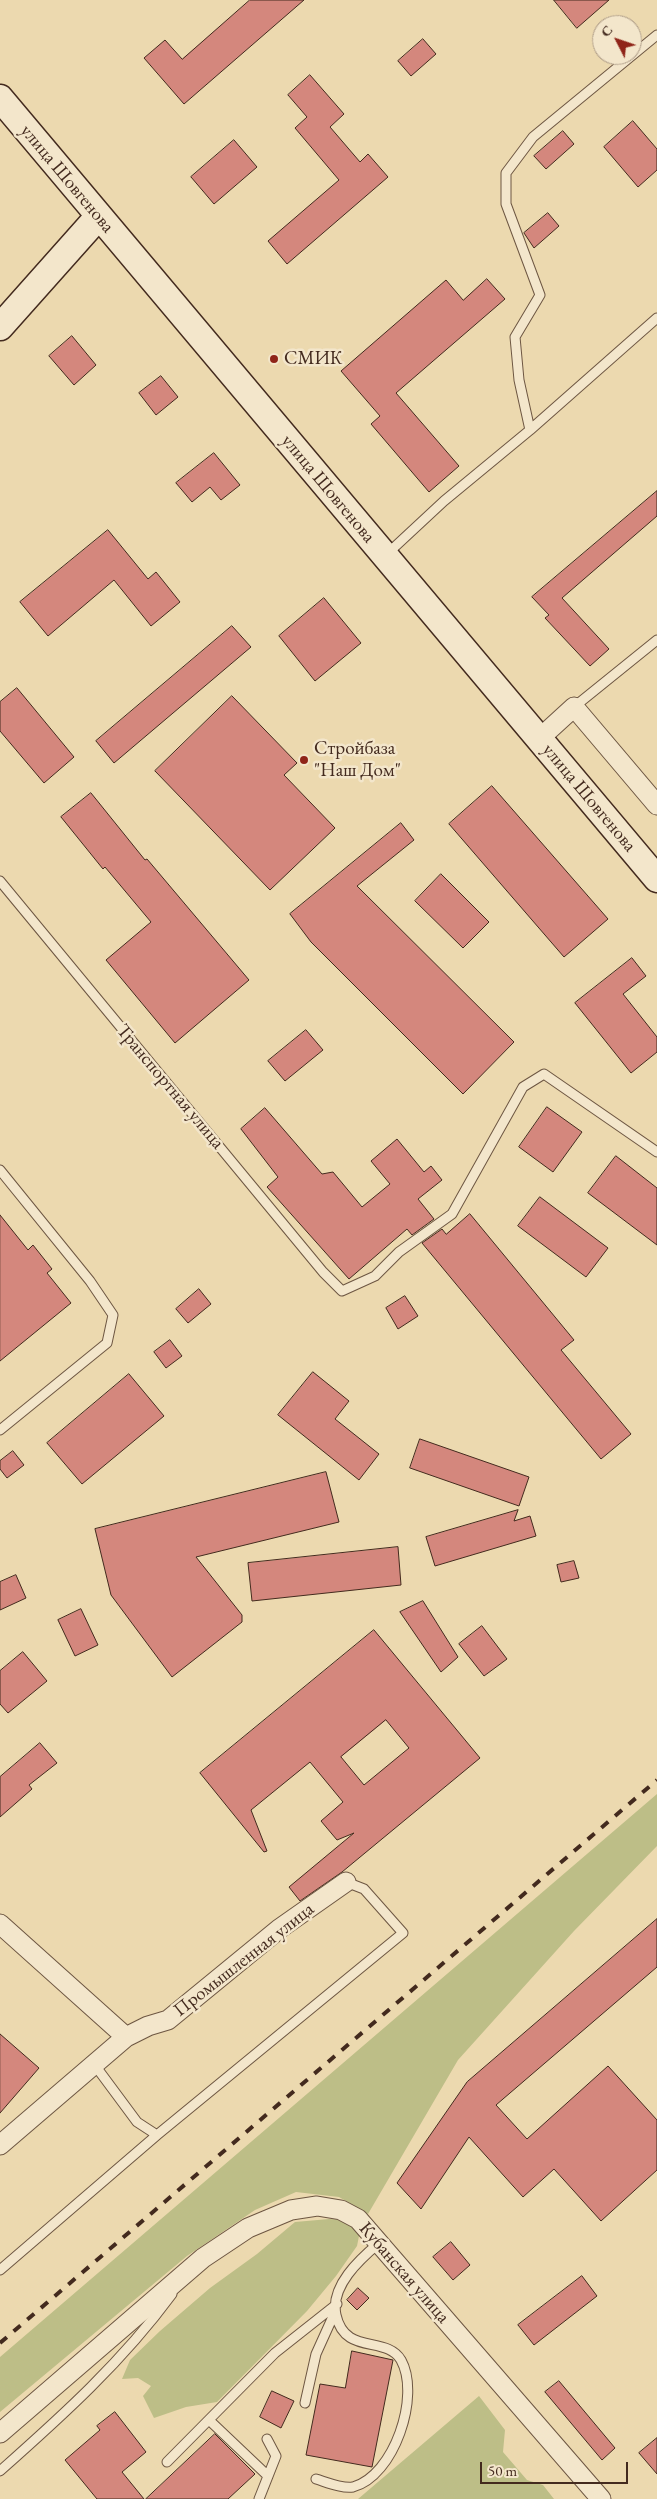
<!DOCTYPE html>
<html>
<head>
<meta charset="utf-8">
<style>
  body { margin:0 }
  #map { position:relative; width:657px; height:2499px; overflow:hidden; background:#ecd9af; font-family:"EB Garamond",serif }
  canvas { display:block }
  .north { position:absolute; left:592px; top:15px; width:50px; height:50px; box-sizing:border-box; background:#f3e6cb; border:1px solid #ad9b86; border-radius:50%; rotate:311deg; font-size:14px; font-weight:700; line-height:20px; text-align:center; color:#432a1e }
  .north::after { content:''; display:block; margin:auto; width:18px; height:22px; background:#8f2418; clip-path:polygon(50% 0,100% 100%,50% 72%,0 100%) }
  .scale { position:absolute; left:480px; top:2462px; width:148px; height:22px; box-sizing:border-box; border:2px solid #432a1e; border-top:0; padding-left:6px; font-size:15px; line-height:18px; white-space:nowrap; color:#432a1e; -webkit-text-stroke:4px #f3e6cb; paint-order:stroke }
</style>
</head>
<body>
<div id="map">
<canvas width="657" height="2499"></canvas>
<div class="north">С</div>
<div class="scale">50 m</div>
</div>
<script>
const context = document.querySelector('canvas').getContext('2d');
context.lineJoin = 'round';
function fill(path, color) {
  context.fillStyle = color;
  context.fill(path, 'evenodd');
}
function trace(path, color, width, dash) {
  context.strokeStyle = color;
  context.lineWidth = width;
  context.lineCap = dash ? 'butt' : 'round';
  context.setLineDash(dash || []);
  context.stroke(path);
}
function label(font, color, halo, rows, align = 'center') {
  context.font = font + ' "EB Garamond",serif';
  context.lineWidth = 5;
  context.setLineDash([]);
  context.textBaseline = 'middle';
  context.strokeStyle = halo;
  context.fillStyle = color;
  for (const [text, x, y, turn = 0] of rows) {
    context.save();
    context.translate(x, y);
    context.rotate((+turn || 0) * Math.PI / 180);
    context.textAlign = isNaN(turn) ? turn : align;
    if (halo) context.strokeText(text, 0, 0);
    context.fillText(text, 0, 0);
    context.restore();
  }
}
const green = new Path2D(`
  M657 1794V1846L574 1931 458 2060 368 2214 339 2197 296 2192 255 2210 187 2256 0 2412V2357Z
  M329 2219 346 2220 360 2231 357 2246 336 2276 307 2311 217 2402 186 2407 154 2418 143 2396 151 2386 138 2378 122 2379 130 2360 160 2331 210 2288 257 2254 295 2222Z
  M479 2396 505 2430 503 2452 527 2480 543 2485 554 2499H358Z`);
const building = new Path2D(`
  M250 0H304L184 104 144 58 165 40 182 59Z
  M554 0H609L577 28Z
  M423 39 436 54 411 76 398 61Z
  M310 75 344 114 330 127 360 162 368 154 388 177 287 264 268 241 339 180 295 128 307 117 288 95Z
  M633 121 657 149V170L638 187 604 147Z
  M563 131 574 144 546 169 534 156Z
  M234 140 257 167 214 204 191 177Z
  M548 213 559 226 534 248 524 233Z
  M487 279 505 299 396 393 459 466 429 492 371 424 380 416 341 371 446 280 463 300Z
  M72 336 96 365 74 385 49 356Z
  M161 376 178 397 156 415 139 393Z
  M214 453 240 485 221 500 210 487 192 502 176 483Z
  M657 491V516L562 598 609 649 590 666 545 618 549 615 532 597Z
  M108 530 148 579 156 572 180 602 151 626 114 580 48 636 20 602Z
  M324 598 361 643 315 681 279 636Z
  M232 626 251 647 114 763 96 741Z
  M17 688 74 757 44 783 0 731V702Z
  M232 696 297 763 284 775 335 828 270 890 155 771Z
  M492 786 608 919 564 957 449 824Z
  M91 793 145 860 147 859 249 980 175 1043 106 960 151 922 105 867 103 869 61 817Z
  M401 823 414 840 357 886 514 1042 463 1094 311 942 290 914Z
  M441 874 489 922 463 948 415 901Z
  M632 958 646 976 623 994 657 1037V1052L631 1073 575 1003Z
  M306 1030 323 1050 285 1081 268 1061Z
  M547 1107 582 1132 553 1172 519 1147Z
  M265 1108 322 1174 333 1172 362 1207 390 1184 371 1161 397 1139 424 1172 431 1166 442 1180 418 1199 434 1219 412 1235 407 1229 349 1279 267 1187 278 1177 241 1129Z
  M616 1156 657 1188V1245L588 1193Z
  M540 1197 608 1248 586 1277 518 1226Z
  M470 1214 574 1340 561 1350 631 1434 601 1459 422 1243 442 1229 446 1234Z
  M0 1215 28 1250 33 1245 52 1269 47 1273 71 1303 0 1361Z
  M199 1289 211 1304 188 1323 176 1309Z
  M405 1296 418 1316 398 1329 386 1308Z
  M170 1340 182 1356 166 1368 154 1352Z
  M313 1372 349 1401 335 1419 379 1454 359 1480 278 1415Z
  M129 1374 164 1416 82 1484 47 1443Z
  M420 1439 529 1477 519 1506 410 1468Z
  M13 1451 24 1465 7 1478 0 1469V1461Z
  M326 1472 339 1522 196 1557 242 1615V1622L172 1677 111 1595 95 1529Z
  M518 1510 514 1521 530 1516 536 1536 435 1566 426 1537Z
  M398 1547 401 1585 252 1601 248 1563Z
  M574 1561 579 1578 561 1582 557 1565Z
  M16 1575 26 1598 0 1610V1582Z
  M423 1601 458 1657 441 1672 400 1612Z
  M81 1609 98 1645 75 1656 58 1620Z
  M482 1626 507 1659 484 1676 459 1644Z
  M374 1630 480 1758 342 1872 300 1901 289 1887 354 1833 337 1840 321 1821 343 1802 310 1762 251 1810 267 1851 264 1852 200 1773ZM386 1720 409 1748 364 1785 341 1757Z
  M23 1652 47 1681 8 1713 0 1704V1671Z
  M40 1743 57 1763 29 1785 32 1789 0 1817V1777Z
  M657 1919V1967L496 2105 527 2139 608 2066 657 2120V2170L601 2221 554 2169 523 2197 469 2137 421 2209 397 2183 467 2082Z
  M0 2034 39 2068 0 2113Z
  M451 2242 470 2265 453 2280 433 2257Z
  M582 2276 597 2296 534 2345 518 2325Z
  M358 2288 369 2298 357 2310 347 2300Z
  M352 2351 393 2360 372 2467 306 2455 320 2384 345 2388Z
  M559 2381 615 2448 602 2460 545 2392Z
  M272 2391 294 2401 281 2428 260 2417Z
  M115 2412 146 2452 122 2472 144 2499H97L65 2460 100 2430 97 2426Z
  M215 2434 255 2474 228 2499H146Z
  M657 2438V2474L639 2453Z`);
const lane = new Path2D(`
  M530 430 657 318
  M387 554 444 501 530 430 519 380 515 337 540 295 506 204V173L533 137 657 35
  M574 707 657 640
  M0 881 323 1272 342 1291 375 1276 399 1252 452 1214 523 1087 544 1074 657 1152
  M0 1170 90 1281 113 1315 107 1343 0 1430
  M94 2064 137 2122 157 2135
  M0 2270 157 2135 403 1933 364 1889 346 1882
  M305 2403 316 2354 335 2312
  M209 2420 268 2476
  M167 2462 275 2353 337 2304
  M0 2471C62 2416 122 2362 172 2294
  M316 2479C326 2482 343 2489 353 2487 394 2476 421 2396 401 2360 386 2335 345 2356 336 2315 330 2286 360 2259 379 2243
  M259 2499 276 2456 267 2439`);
const street = new Path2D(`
  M539 739 574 707 657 805
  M0 1924 126 2037
  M0 2145 126 2037 148 2026 168 2020 279 1929 346 1882
  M0 2433 203 2258 248 2228 291 2210 317 2206 341 2210 358 2219 601 2499`);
const secondary = new Path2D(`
  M0 98 657 879
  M0 327 98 217`);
const rail = new Path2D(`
  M0 2343 657 1780`);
const markers = [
  [274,359,5,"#8f2418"],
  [304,760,5,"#8f2418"]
];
const streetNames = [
  ["улица Шовгенова",67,179,50],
  ["улица Шовгенова",328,489,50],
  ["улица Шовгенова",589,798,50],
  ["Транспортная улица",170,1087,50],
  ["Промышленная улица",244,1960,-38],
  ["Кубанская улица",404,2273,49]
];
const poiNames = [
  ["СМИК",284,359],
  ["Стройбаза",314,749],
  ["\"Наш Дом\"",314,771]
];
fill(green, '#bdbe87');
fill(building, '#d4877d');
trace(building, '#432a1e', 1);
trace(lane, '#6d5642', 11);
trace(street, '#6d5642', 21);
trace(secondary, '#432a1e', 29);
trace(lane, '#f3e6cb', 9);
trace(street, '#f3e6cb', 19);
trace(secondary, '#f3e6cb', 26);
trace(rail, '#432a1e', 4, [9, 9]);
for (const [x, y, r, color] of markers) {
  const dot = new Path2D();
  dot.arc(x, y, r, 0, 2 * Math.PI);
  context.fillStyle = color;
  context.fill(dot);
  trace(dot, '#f3e6cb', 2);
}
label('19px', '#432a1e', '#f3e6cb', streetNames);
label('19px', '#432a1e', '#f3e6cb', poiNames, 'left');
</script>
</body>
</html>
